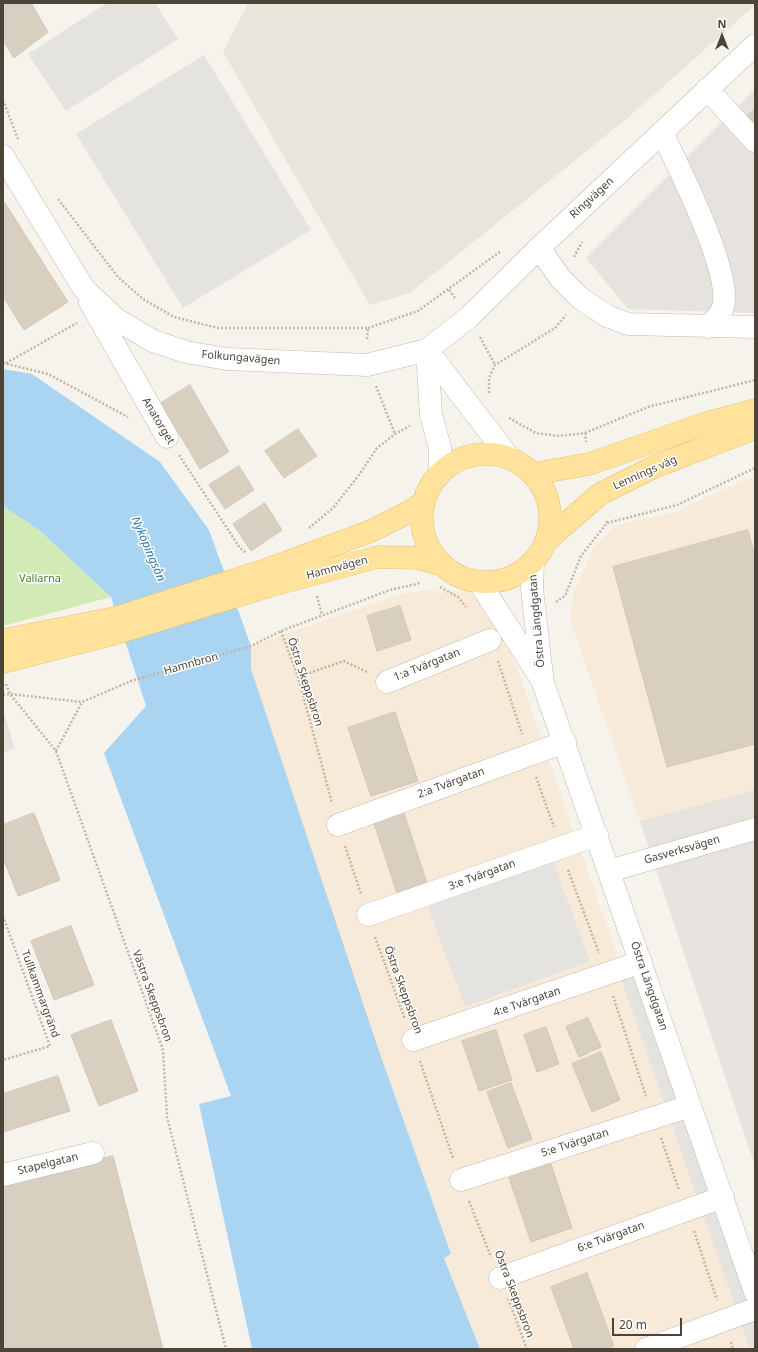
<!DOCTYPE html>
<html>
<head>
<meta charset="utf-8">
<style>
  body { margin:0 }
  #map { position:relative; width:758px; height:1352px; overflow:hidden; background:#f6f3ec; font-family:"Noto Sans",sans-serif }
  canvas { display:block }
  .frame { position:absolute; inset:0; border:4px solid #4b4439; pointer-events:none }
  .north { position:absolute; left:702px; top:16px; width:40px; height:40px; -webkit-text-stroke:3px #fff; paint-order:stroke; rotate:0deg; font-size:11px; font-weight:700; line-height:16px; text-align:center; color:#4b4439 }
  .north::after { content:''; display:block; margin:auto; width:14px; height:18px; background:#4b4439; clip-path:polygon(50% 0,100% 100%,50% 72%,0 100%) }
  .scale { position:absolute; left:612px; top:1318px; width:70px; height:18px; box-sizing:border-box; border:2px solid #4b4439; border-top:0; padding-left:5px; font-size:12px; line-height:14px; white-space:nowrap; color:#4b4439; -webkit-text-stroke:3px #fff; paint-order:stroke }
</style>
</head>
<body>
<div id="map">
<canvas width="758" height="1352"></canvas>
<div class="frame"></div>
<div class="north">N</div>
<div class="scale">20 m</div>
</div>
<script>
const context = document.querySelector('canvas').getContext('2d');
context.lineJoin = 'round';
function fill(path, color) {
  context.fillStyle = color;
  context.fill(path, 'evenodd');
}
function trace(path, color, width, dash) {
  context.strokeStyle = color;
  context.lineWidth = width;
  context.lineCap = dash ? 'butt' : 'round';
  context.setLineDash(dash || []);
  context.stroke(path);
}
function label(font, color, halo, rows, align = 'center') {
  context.font = font + ' "Noto Sans",sans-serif';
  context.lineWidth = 3;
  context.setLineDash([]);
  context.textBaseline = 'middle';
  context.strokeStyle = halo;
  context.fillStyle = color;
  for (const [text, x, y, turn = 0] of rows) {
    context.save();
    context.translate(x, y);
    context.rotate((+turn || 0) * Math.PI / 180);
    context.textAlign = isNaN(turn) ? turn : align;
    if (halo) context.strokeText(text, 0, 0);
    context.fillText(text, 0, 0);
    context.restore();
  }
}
const residential = new Path2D(`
  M248 3H755V5L630 116 410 293 370 305 223 52Z`);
const commercial = new Path2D(`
  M755 476V790L640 821 570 620 573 595 593 548 617 525 674 512Z
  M428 590 466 592 480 601 503 629 755 1349H480L444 1258 451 1253 378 1048 251 669V646L401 594Z`);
const industrial = new Path2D(`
  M755 89V313L628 309 586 258Z
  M755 790V1166L640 821Z`);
const green = new Path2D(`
  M3 506 39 530 111 597 3 626Z`);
const parking = new Path2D(`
  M107 3H155L178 39 66 111 28 54Z
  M204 55 311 230 183 308 76 134Z
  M3 709 15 749 3 752Z
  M551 856 590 961 465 1007 426 902Z
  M647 969 755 1276V1349H750L621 978Z`);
const water = new Path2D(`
  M3 369 32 374 160 462 209 530 251 646V669L378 1048 451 1254 444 1258 480 1349H252L199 1104 231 1096 104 753 146 706 111 597 39 530 3 506Z`);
const building = new Path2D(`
  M3 3H31L48 32 14 58 3 41Z
  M755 109V131L744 119Z
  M3 203H5L68 302 24 330 3 297Z
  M190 385 229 452 200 469 161 403Z
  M298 429 317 456 284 478 265 451Z
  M239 466 254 490 225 509 209 485Z
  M265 503 282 530 251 551 233 524Z
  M748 530 755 557V744L667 767 613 567Z
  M400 606 411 640 377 651 367 616Z
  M395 712 418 781 371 796 348 728Z
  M34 813 60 880 18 896 3 858V825Z
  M404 813 428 886 398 896 374 823Z
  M71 926 94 985 54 1000 31 941Z
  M588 1018 601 1047 579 1057 566 1027Z
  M111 1020 138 1091 99 1106 71 1035Z
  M546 1027 559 1064 537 1072 524 1035Z
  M496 1030 512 1080 479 1091 462 1041Z
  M601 1052 620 1100 592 1112 572 1064Z
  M58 1076 70 1111 3 1132V1094Z
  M511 1083 532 1139 508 1148 487 1092Z
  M113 1156 163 1349H3V1184Z
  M551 1164 572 1228 531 1242 509 1178Z
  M587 1273 614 1346 606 1349H574L551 1287Z`);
const path = new Path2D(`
  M3 100 18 139
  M58 199 118 277 143 299 174 317 218 328H368L367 341
  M574 257 582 242
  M449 290 455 298
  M368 328 418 311 501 251
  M480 337 495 365
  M3 363 48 374 128 417
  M6 363 77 323
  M376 386 395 434
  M489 393V378L495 365 555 328 566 315
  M509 418 536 433 559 436 585 433 586 442
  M585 433 648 407 755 380
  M179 455 240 548 246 553
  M607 523 677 505 755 468
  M309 528 333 508 359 475 377 448 395 434 410 426
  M440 587 458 597 466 607
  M317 596 322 615
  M556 602 565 596 581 556 607 523 606 520
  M281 631 298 677 332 803
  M498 661 522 734
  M298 677 344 661 367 672
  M6 684 10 694 56 751 163 1050 167 1117 226 1349
  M3 695 10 694 82 702
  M56 751 82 702 131 681 251 646 281 631 390 590 421 583
  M536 777 554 827
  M345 846 361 894
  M568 870 599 953
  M3 916 50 1046 3 1060
  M375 937 405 1019
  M613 996 646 1096
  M420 1061 453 1158
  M661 1138 679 1190
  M469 1201 491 1257
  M694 1231 717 1300
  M508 1299 527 1349
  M731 1342 733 1349`);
const minor = new Path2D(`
  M707 89 755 141
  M662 132C677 165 736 278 722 310 720 316 712 322 708 327
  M3 156 84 289 116 319 153 341 186 352 227 359 367 365 427 350 469 317 539 248 755 45
  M539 248 561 279 580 298 607 316 628 324 755 327
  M90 302 167 437
  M427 350 510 459
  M427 350 431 415 440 448V474
  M533 563 532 589 542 676
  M479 582 542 680 755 1292
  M387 682 490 640
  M338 825 565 742
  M609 871 755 829
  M368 915 597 835
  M413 1040 641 962
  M3 1175 93 1153
  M461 1180 690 1106
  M500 1278 723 1197
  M646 1349 755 1309`);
const major = new Path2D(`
  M422 518a64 64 0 1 1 128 0a64 64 0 1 1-128 0Z
  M533 474 589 464 707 423 755 410
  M547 540 600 494 654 467 755 428
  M3 640 115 618 263 571 371 531 409 512 424 502
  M3 662 120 632 269 586 378 557 417 558 440 564`);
const streetNames = [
  ["Ringvägen",592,198,-43],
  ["Folkungavägen",241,358,5],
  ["Anatorget",158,421,59],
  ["Lennings väg",645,473,-24],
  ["Hamnvägen",337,568,-15],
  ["Östra Längdgatan",537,621,-95],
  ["Hamnbron",191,664,-16],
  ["1:a Tvärgatan",427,665,-22],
  ["Östra Skeppsbron",305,682,72],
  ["2:a Tvärgatan",451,783,-20],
  ["Gasverksvägen",682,850,-16],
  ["3:e Tvärgatan",482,875,-20],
  ["Östra Längdgatan",649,986,71],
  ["Östra Skeppsbron",403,990,70],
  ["Tullkammargränd",40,994,70],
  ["Västra Skeppsbron",152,996,70],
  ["4:e Tvärgatan",527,1002,-19],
  ["5:e Tvärgatan",575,1143,-18],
  ["Stapelgatan",48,1164,-14],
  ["6:e Tvärgatan",611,1237,-20],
  ["Östra Skeppsbron",514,1294,69]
];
const parkNames = [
  ["Vallarna",40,579]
];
const waterNames = [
  ["Nyköpingsån",148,549,67]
];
fill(residential, '#eae5da');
fill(commercial, '#f7ead8');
fill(industrial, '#e6e2dd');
fill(green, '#d2eab5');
fill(parking, '#e5e3e0');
fill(water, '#a9d4f2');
fill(building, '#d8cfc1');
trace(building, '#d3c7b4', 1);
trace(minor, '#c2bbae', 23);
trace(major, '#e6c16a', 23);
trace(path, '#c4b79f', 2.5, [2, 2]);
trace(minor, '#fff', 22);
trace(major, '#ffe39c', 22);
label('11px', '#4b4439', '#fff', streetNames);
label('11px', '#4a7f2a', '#fff', parkNames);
label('italic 12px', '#2e7ab2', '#fff', waterNames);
</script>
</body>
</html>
